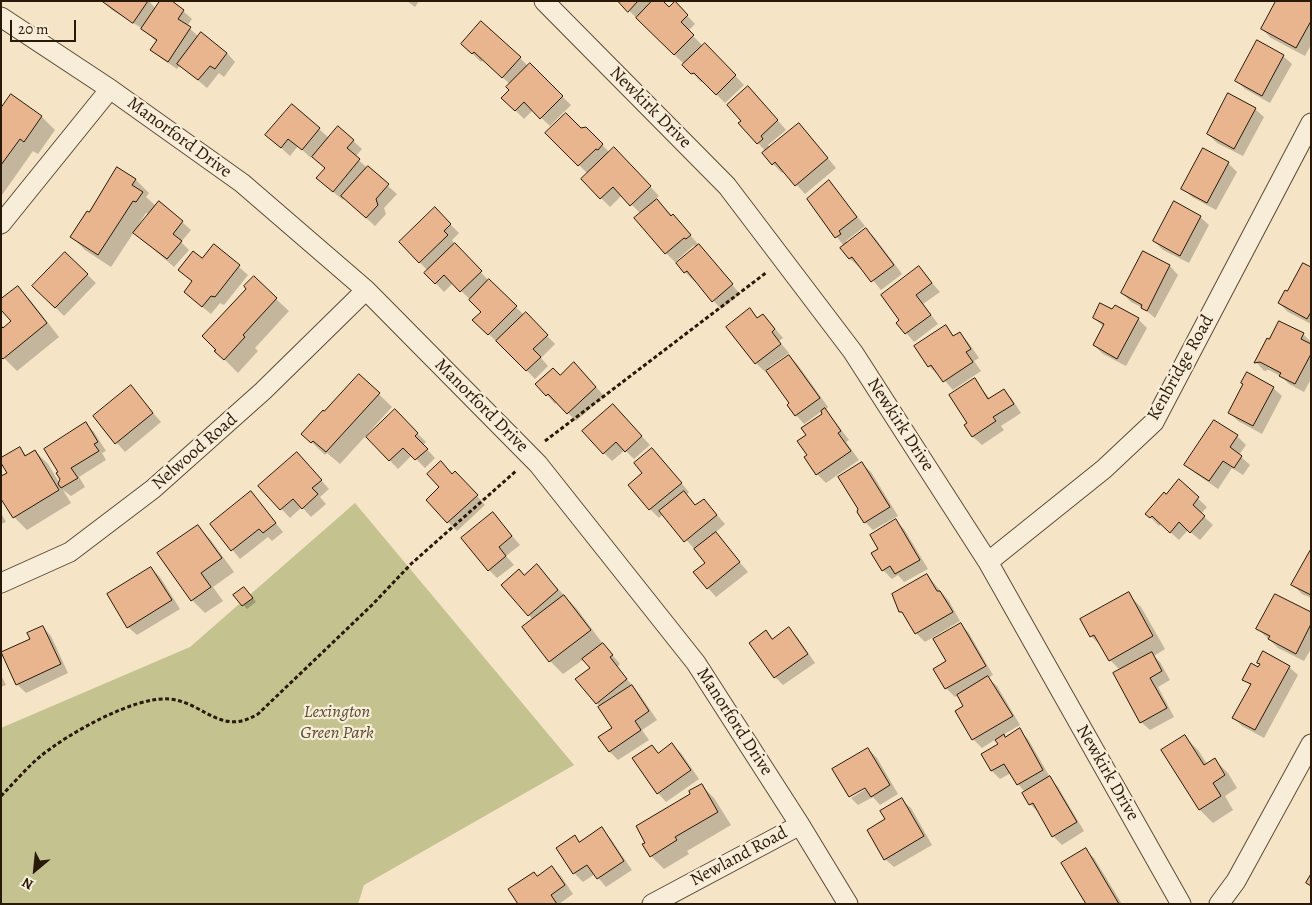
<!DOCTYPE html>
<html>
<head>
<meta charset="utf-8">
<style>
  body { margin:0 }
  #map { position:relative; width:1312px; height:905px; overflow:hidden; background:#f5e4c5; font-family:Alegreya,serif }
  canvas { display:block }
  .frame { position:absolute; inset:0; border:2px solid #281908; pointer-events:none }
  .north { position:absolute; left:10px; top:845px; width:50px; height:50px; -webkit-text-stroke:4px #f8edd9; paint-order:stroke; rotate:208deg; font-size:14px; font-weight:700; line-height:20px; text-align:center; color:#281908 }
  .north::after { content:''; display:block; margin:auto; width:18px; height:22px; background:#281908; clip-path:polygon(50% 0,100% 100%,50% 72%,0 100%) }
  .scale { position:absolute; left:10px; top:20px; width:66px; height:22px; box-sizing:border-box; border:2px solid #281908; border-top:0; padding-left:6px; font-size:15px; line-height:18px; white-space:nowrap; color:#281908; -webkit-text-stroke:4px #f8edd9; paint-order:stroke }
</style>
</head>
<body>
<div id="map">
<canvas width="1312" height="905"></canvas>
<div class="frame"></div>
<div class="north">N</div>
<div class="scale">20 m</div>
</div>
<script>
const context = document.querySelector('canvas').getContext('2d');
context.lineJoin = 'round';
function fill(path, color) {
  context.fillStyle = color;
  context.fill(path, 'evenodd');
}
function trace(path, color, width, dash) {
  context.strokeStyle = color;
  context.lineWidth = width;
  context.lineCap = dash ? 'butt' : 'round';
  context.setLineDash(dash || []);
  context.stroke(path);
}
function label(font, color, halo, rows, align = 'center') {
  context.font = font + ' Alegreya,serif';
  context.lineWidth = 4.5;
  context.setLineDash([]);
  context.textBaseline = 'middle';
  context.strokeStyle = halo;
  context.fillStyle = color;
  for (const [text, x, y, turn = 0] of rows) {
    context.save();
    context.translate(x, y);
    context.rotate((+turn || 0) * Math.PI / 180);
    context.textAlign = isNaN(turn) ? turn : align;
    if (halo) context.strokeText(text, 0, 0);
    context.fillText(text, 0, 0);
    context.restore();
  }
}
const green = new Path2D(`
  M355 503 574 765 364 885 358 904H1V728L190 647Z`);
const shadow = new Path2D(`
  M103 1H149L156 9 183 11 192 19 187 26 199 37 227 53 235 62 224 77 219 73 207 88 180 65 177 69 161 58 152 50 157 42 143 29 112 10Z
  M407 1H419L415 7Z
  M619 1H661L669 9 675 3 695 24 688 31 703 46 705 44 744 85 725 103 703 81 701 82 684 64Z
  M1311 1V45L1305 56 1271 38 1262 29Z
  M462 44 520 58 528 66 530 65 571 105 550 126 533 110 524 119 503 98 510 90V84L483 60 481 62Z
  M1283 56 1292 64 1270 103 1245 89 1236 80Z
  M11 96 42 117 55 130 38 154 33 151 2 195 1 110Z
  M757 96 786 130 768 145 771 148 807 133 836 168 805 194 784 171 782 173 773 164 764 153 766 152 740 123Z
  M1255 109 1264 117 1243 156 1217 143 1208 134Z
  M338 127 362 149 355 157 397 194 384 208 386 214 375 226 344 198 343 200 327 187 326 169 312 156 311 158 298 146 290 156 267 135 319 129 329 138Z
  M586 128 610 153 622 157 659 196 655 199 681 224 740 294 721 309 695 280 694 281 685 272 696 248 694 245 675 262 666 253 641 214 622 195 610 207 582 179 588 174 547 133Z
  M1228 163 1237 172 1216 210 1192 197 1183 189Z
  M118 169 136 180 149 193 146 197 156 206 182 222 191 230 181 242 189 250 174 267 134 232 111 267 85 250 72 237 89 214ZM146 213 149 214 141 225 139 224Z
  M829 182 865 226 846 241 848 243 866 229 875 238 902 274 881 290 861 266 859 267 850 259 842 248 844 246 820 216Z
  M435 209 459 233 452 240 455 245 489 281 524 315 526 314 555 344 541 358 548 366 535 379 499 342 498 343 474 320 483 312 453 283 444 292 426 273 428 271 400 242Z
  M1200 217 1209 225 1189 263 1163 250 1154 241Z
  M214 245 248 275 224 305 220 303 211 314 194 300 193 282 180 270 202 260Z
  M1143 253 1170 266 1178 275 1155 318 1143 308 1131 302 1122 293Z
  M66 254 96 283 64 316 34 286Z
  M919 268 940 292 923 304 938 324 914 342 898 323 901 320Z
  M1311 268V324L1288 312 1279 303Z
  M18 288 31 301 59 337 17 371 1 355V324L4 328 12 322Z
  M276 299 289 311 255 348 258 351 238 373 216 351Z
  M750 310 758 319 763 315 771 324 783 338 779 341 789 353 769 367 771 369 789 356 798 365 828 407 825 410 833 419 849 440 846 442 859 460 826 483 817 474 809 456 807 436 824 414 822 411 804 424 796 415 791 404 766 370 764 371 756 363Z
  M1094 318 1138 319 1147 328 1126 366 1103 354 1094 345 1104 327Z
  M945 327 955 337 960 333 968 342 979 358 974 361 981 371 953 390 939 374 938 375 929 366Z
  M1303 334 1311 342V379L1304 392 1289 384 1282 377 1269 370 1264 371 1256 362Z
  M583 372 604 396 576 421 557 402 555 404 547 395 560 376Z
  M359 375 392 407 340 464 327 453 325 455 303 434 324 413Z
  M975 380 990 399 1004 390 1012 399 1021 413 1001 426 1004 430 982 445 973 437 966 425 969 423Z
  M131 387 161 422 125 452 94 417Z
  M1273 388 1282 396 1262 434 1238 421 1230 413Z
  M395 411 426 442 423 445 435 458 425 468 412 455 398 469 368 438Z
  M621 414 650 445 634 459 625 450 612 461 604 453Z
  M1215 422 1237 436 1246 445 1239 455 1250 465 1243 475 1232 468 1218 489 1195 473 1186 465Z
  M86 424 94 432 106 451 102 453 106 460 79 477 85 487 71 496 63 490 71 503 27 530 14 517 9 473 20 449 27 456 35 451 48 464 60 484 61 479 60 472Z
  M652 449 689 492 686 495 696 506 704 500 725 524 715 533 748 572 716 597 708 588 707 563 663 514 659 518 650 509 644 473Z
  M305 462 329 489 320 497 326 504 311 517 302 507 290 518 260 486Z
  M441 463 453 475 464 481 485 505 457 531 448 522 441 487Z
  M862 464 871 472 898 516 873 530 865 522Z
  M1179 481 1207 507 1201 514 1213 525 1200 540 1188 530 1179 540 1161 524 1159 526 1147 514Z
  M251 493 283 532 272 541 268 537 240 559 211 524Z
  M1 513 6 522 1 524Z
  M896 521 904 529 928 569 904 582 898 575 892 579 883 570 873 554 880 550Z
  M501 523 520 545 506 556 514 565 497 578 489 570Z
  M197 526 210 539 234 572 213 587 223 601 205 613 192 600Z
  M1311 552V598L1302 594 1293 585Z
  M151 568 160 577 180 609 137 635 128 627Z
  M545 575 577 609 603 644 620 664 617 667 640 695 657 720 642 730 649 740 618 760 610 752 600 737 614 728 597 703 591 668 584 659 563 674 550 661 533 620 529 615 525 576Z
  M927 575 949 601 960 621 925 642 916 633 907 618 901 611Z
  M248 592 256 602 247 609 235 596Z
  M1128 594 1141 607 1165 649 1154 656 1160 662 1170 680 1158 687 1174 717 1150 730 1141 722 1121 671 1110 660 1103 648 1091 636Z
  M1311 614V649L1304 661 1278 648 1258 629Z
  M960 624 969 633 993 675 988 678 997 686 1020 725 1003 735 1006 738 1019 730 1028 739 1051 779 1058 787 1084 831 1062 845 1053 836 1039 813 1030 804 1025 792 1018 784 1011 773 1000 779 992 771 982 754 1000 744 996 739 982 748 973 739 965 707 958 695 955 697 946 688 948 662Z
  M43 627 51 636 68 673 26 693 17 684 31 639Z
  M789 629 797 637 815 663 783 685 775 677 766 632 773 640Z
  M1258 663 1289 667 1298 675 1264 738 1242 726 1234 718 1251 686 1244 679 1259 668 1261 665Z
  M1 675 6 685 1 687Z
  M1185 737 1198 750 1207 764 1215 760 1228 773 1237 788 1225 796 1233 810 1213 823 1200 810Z
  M672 745 681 753 699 779 666 802 658 793 651 746 659 754Z
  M868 749 877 758 898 794 880 805 873 797 858 805 851 798 871 786 870 784 850 795V797L834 769Z
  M701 785 714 798 731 825 687 851 689 854 664 869 651 856 692 794Z
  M902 800 911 808 932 845 894 867 885 859 887 820Z
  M602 829 610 838 632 870 606 887 595 874 583 882 574 873 575 837 581 843Z
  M1085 850 1094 858 1122 904H1087Z
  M552 867 561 876 573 894 559 904H520L538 877Z`);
const building = new Path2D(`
  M102 1H148L133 23Z
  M160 1H172L184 10 178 19 191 27 168 62 150 50 157 40 141 29Z
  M618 1H638L628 12Z
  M652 1H663L669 7 675 1 688 15 681 22 694 35 674 55 636 18Z
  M1276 1H1311V21L1296 48 1261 29Z
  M481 21 521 57 502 78 474 52 472 54 461 44Z
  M201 32 227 53 215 69 210 66 198 80 177 64Z
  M1257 40 1284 55 1262 96 1235 81Z
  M705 43 736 75 716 95 694 73 691 74 682 65Z
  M530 63 563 96 540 119 524 102 515 111 501 98 509 90 506 87Z
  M748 86 778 120 761 136 763 139 757 144 738 123 741 121 727 105Z
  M1228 93 1256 108 1234 149 1207 134Z
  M11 94 42 116 24 142 20 139 1 165V108Z
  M292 104 320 128 302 150 288 139 281 148 265 135Z
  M566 113 581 128 586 127 603 144 598 150 596 149 578 166 545 133Z
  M799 123 828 158 795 186 775 162 772 165 762 153Z
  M338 126 354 140 347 148 360 159 333 192 316 178 325 168 312 157Z
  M614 147 651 186 630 206 613 187 600 199 581 179Z
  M1203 148 1229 162 1207 203 1181 189Z
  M368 166 389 184 376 199 378 205 366 218 341 196Z
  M117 167 136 179 132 185 143 192 136 202 133 201 98 255 70 237 87 211 89 212Z
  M829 180 857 217 839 231 841 234 835 238 807 199Z
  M657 199 671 216 673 214 691 235 686 239 684 238 665 254 634 218Z
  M159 201 183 221 173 234 182 241 167 259 133 233Z
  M1174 201 1201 216 1180 256 1153 241Z
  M435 207 451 224 444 231 448 235 419 263 399 242Z
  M866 228 894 265 871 282 852 257 849 259 840 248Z
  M455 243 482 271 460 292 444 275 435 284 424 273Z
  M214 244 240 265 215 297 211 296 202 307 184 292 192 281 178 270 193 251 202 258Z
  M699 244 733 284 712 302 687 271 684 273 676 263Z
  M1143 251 1170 265 1147 311 1141 308 1142 305 1121 293Z
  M65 252 88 274 55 308 32 286Z
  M1303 263 1311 267V312L1307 319 1278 303 1285 290 1287 291Z
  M919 266 932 283 916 295 931 315 905 334 896 323 899 320 881 295Z
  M254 276 277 298 243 335 245 337 224 360 214 351 216 350 202 336 246 289 244 286Z
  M489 279 517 306 488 335 472 320 481 312 469 300Z
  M18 286 47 323 3 359 1 357V326L3 328 11 321 1 310V299Z
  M1100 303 1112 309 1115 305 1139 318 1117 359 1093 345 1104 324 1093 318Z
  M750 308 757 318 763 314 775 329 772 332 781 344 755 364 726 327Z
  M526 312 548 335 533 349 541 357 526 371 496 341Z
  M1279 321 1304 333 1301 339 1311 344V354L1295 384 1279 376 1281 373 1260 362 1254 363 1267 338 1269 339Z
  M946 325 953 336 960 332 971 349 966 352 973 362 943 382 931 365 928 367 914 346Z
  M789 355 820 398 795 416 787 405 789 403 766 371Z
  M574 362 596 387 567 414 548 394 546 396 535 384 553 368 560 375Z
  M1247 372 1274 387 1253 426 1228 413 1243 384 1241 383Z
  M359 374 380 393 326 452 313 441 311 443 301 434 323 410 324 411Z
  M975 378 988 399 1004 389 1014 404 993 417 996 421 972 437 964 425 967 423 949 395Z
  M131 385 153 413 115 444 93 416Z
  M613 404 642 436 625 452 616 442 603 454 582 431Z
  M825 408 841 431 838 433 851 451 816 475 804 457 807 455 797 441 806 435 801 428 822 414 821 411Z
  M395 409 418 433 415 436 428 449 415 460 403 448 389 461 366 437Z
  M1214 420 1238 435 1230 447 1242 456 1234 468 1223 461 1209 481 1184 465Z
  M86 422 98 442 94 444 99 451 71 468 78 478 61 488 58 484 60 479 56 473 58 472 44 449Z
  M20 447 25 456 35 450 59 490 13 518 1 499V476L7 473 1 463V458Z
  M652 448 682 483 649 510 628 485 642 473 634 463Z
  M297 452 322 480 312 488 318 494 302 509 293 499 280 510 258 486Z
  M441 461 452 474 455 471 478 495 447 523 426 500 439 487 427 474Z
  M862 462 890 507 864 523 857 512 858 509 838 477Z
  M1179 479 1199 497 1193 505 1205 516 1190 533 1179 522 1170 533 1152 516 1150 518 1145 514 1164 492 1166 494Z
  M251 491 276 523 263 533 259 529 231 551 210 524Z
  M684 491 695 505 704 499 717 515 684 542 659 511Z
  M493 512 512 536 499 547 506 556 488 571 461 538Z
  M896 519 920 560 895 574 890 566 882 571 871 553 878 549 870 535Z
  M198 525 222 558 201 573 211 587 191 601 157 553Z
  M716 532 740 562 707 589 693 572 705 563 694 549Z
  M1311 549V595L1291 585Z
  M537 564 558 590 528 616 501 585 519 569 524 575Z
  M151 567 172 600 127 628 107 594Z
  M927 574 937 591H940L953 612 915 634 902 612H899L892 594Z
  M244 587 253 598 242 606 233 595Z
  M1129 592 1153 636 1109 661 1094 635 1090 637 1080 619Z
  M1275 594 1311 612V624L1296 654 1268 639 1270 636 1256 629Z
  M564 595 591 630 549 662 522 627Z
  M961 623 986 666 945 689 933 669 946 661 933 639Z
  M43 626 61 664 16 685 1 652 30 639 27 633Z
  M789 627 808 654 774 678 749 643 766 630 772 639Z
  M603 643 613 655 610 657 627 679 596 704 575 679 590 668 582 659Z
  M1263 651 1290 666 1255 730 1232 718 1251 684 1242 680 1251 663 1258 667 1260 664 1257 663Z
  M1152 652 1162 671 1150 678 1167 708 1140 723 1113 673Z
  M988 676 1013 716 972 740 955 711 963 706 957 695Z
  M632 685 649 711 635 721 641 730 609 752 598 737 612 728 598 707Z
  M1020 728 1043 770 1017 785 1004 764 991 771 981 754 998 744 995 740 1004 734 1005 737Z
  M1185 735 1204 765 1215 758 1225 775 1213 783 1221 796 1199 810 1161 750Z
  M672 743 691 770 657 794 632 758 652 745 658 753Z
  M868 748 890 785 871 797 865 788 849 797 832 769Z
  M1050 776 1077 822 1052 837 1033 803 1029 805 1022 793Z
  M702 784 718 812 675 837 677 840 650 857 642 844 645 843 636 826 690 794 689 791Z
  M902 798 924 836 884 860 867 830 885 819 880 811Z
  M602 827 624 861 597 879 587 865 573 874 556 848 575 835 579 842Z
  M1086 848 1119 904H1086L1061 863Z
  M552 866 565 885 551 895 557 904H518L508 889 534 872 537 876Z
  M1311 874V886L1306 883Z`);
const path = new Path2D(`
  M545 441 767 272
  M1 796C14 783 27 767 42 755 68 734 134 696 169 699 204 702 220 737 258 714L372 605 411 564 516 471`);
const minor = new Path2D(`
  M544 1 727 186 853 352 988 562 1181 904
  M1 17 110 89 242 183 366 290 538 464 696 663 800 825 848 904
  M1 224 110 89
  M988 562 1104 469 1154 422 1311 123
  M1 583 70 552 153 489 263 391 366 290
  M652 904 800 825
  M1219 904 1236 881 1311 744`);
const streetNames = [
  ["Newkirk Drive",650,108,45],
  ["Manorford Drive",179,138,36],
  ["Kenbridge Road",1181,368,-61],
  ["Manorford Drive",481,406,45],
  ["Newkirk Drive",900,425,57],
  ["Nelwood Road",195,452,-41],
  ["Manorford Drive",734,722,57],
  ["Newkirk Drive",1107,773,60],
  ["Newland Road",739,857,-28]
];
const parkNames = [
  ["Lexington",337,713],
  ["Green Park",337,734]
];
fill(green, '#c4c28f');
fill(shadow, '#0003');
fill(building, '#e8b58e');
trace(building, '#281908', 1);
trace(minor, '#5b4c37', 21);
trace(path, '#281908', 3, [4, 2.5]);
trace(minor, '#f8edd9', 19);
label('18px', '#281908', '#f8edd9', streetNames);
label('italic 18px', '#574c30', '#f8edd9', parkNames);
</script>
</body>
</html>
